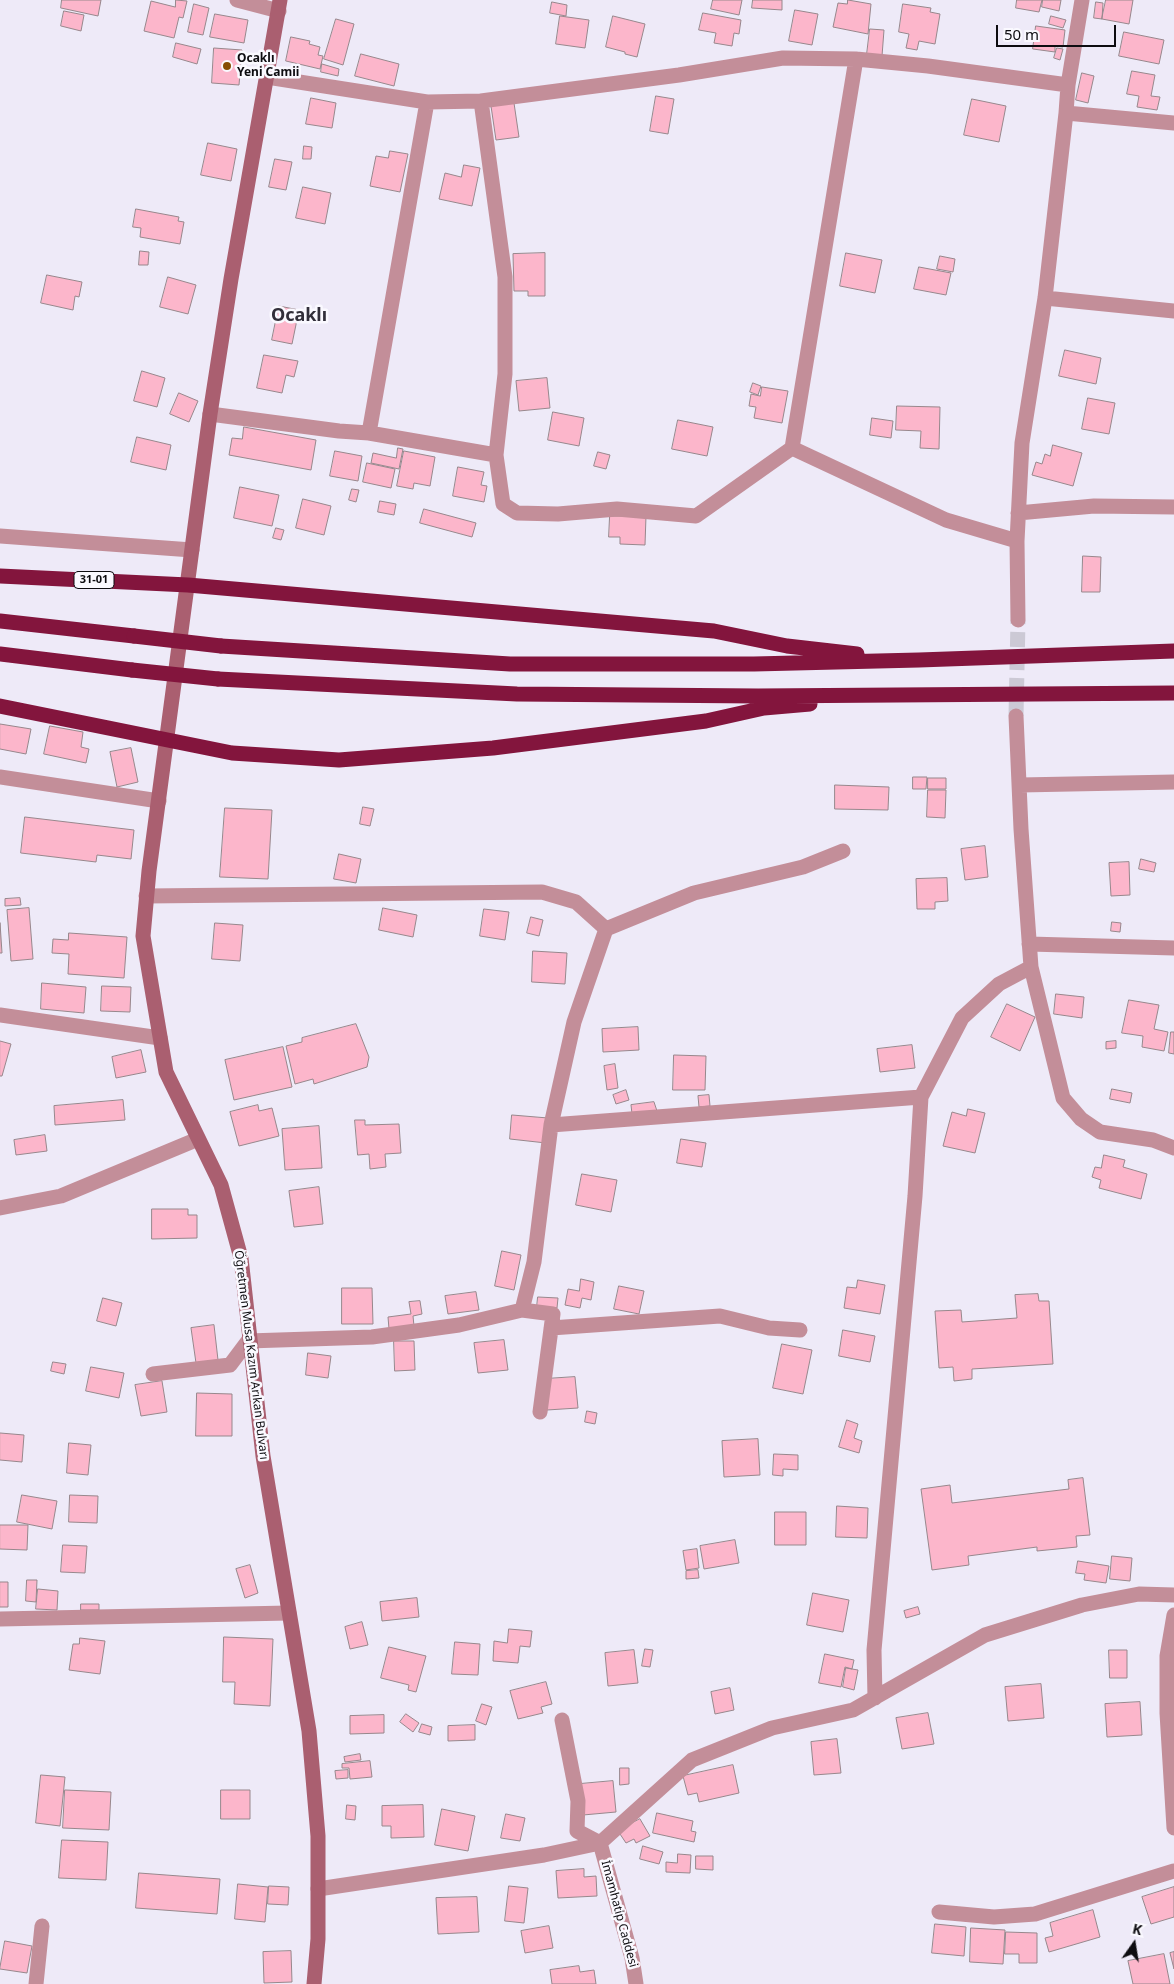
<!DOCTYPE html>
<html>
<head>
<meta charset="utf-8">
<style>
  body { margin:0 }
  #map { position:relative; width:1174px; height:1984px; overflow:hidden; background:#eeeaf8; font-family:"Noto Sans",sans-serif }
  canvas { display:block }
  .north { position:absolute; left:1109px; top:1919px; width:50px; height:50px; -webkit-text-stroke:4px #faf9ff; paint-order:stroke; rotate:13deg; font-size:14px; font-weight:700; line-height:20px; text-align:center; color:#0d0c10 }
  .north::after { content:''; display:block; margin:auto; width:18px; height:22px; background:#0d0c10; clip-path:polygon(50% 0,100% 100%,50% 72%,0 100%) }
  .scale { position:absolute; left:996px; top:25px; width:120px; height:22px; box-sizing:border-box; border:2px solid #0d0c10; border-top:0; padding-left:6px; font-size:15px; line-height:18px; white-space:nowrap; color:#0d0c10; -webkit-text-stroke:4px #faf9ff; paint-order:stroke }
</style>
</head>
<body>
<div id="map">
<canvas width="1174" height="1984"></canvas>
<div class="north">K</div>
<div class="scale">50 m</div>
</div>
<script>
const context = document.querySelector('canvas').getContext('2d');
context.lineJoin = 'round';
function fill(path, color) {
  context.fillStyle = color;
  context.fill(path, 'evenodd');
}
function trace(path, color, width, dash) {
  context.strokeStyle = color;
  context.lineWidth = width;
  context.lineCap = dash ? 'butt' : 'round';
  context.setLineDash(dash || []);
  context.stroke(path);
}
function label(font, color, halo, rows, align = 'center') {
  context.font = font + ' "Noto Sans",sans-serif';
  context.lineWidth = 5;
  context.setLineDash([]);
  context.textBaseline = 'middle';
  context.strokeStyle = halo;
  context.fillStyle = color;
  for (const [text, x, y, turn = 0] of rows) {
    context.save();
    context.translate(x, y);
    context.rotate((+turn || 0) * Math.PI / 180);
    context.textAlign = isNaN(turn) ? turn : align;
    if (halo) context.strokeText(text, 0, 0);
    context.fillText(text, 0, 0);
    context.restore();
  }
}
const building = new Path2D(`
  M62 0H101L98 16 61 8Z
  M176 0 187 1 183 18 179 17 174 38 144 31 151 1 175 7Z
  M713 0H742L739 15 711 9Z
  M753 0H782V10L752 8Z
  M848 0 871 4 868 34 833 27 838 3 847 4Z
  M1017 0H1042L1039 12 1016 8Z
  M1043 0H1061L1059 11 1042 7Z
  M1106 0H1133L1129 24 1102 19Z
  M552 2 567 5 566 16 550 13Z
  M1096 2 1103 3 1102 19 1094 18Z
  M194 4 209 8 203 35 188 32Z
  M903 4 931 8 930 12 940 14 935 44 919 41 917 50 906 48 909 34 899 32Z
  M795 10 818 14 812 45 789 41Z
  M64 11 84 15 81 31 61 26Z
  M703 13 741 20 739 34 734 33 732 46 714 43 716 33 699 30Z
  M215 14 248 20 244 43 210 37Z
  M560 16 589 20 585 48 556 44Z
  M613 16 645 24 637 57 625 54V52L606 47Z
  M1051 16 1066 20 1063 28 1049 24Z
  M336 19 354 24 343 65 324 59Z
  M1036 26 1065 30 1063 47 1055 46V52L1033 49Z
  M870 29 884 30 882 56 867 54Z
  M1124 32 1164 40 1159 64 1119 56Z
  M291 37 310 41 309 44 320 47 318 55 323 56 320 69 286 61Z
  M176 43 201 49 197 64 173 57Z
  M214 48 242 50 239 85 212 83Z
  M1057 48 1063 49 1060 60 1054 58Z
  M361 54 399 64 394 86 355 76Z
  M322 64 339 69 338 76 321 72Z
  M1132 71 1155 75 1151 96 1160 97 1157 110 1137 107 1139 96 1127 94Z
  M1082 73 1094 76 1088 103 1076 100Z
  M656 96 674 99 668 134 650 131Z
  M311 98 336 103 332 128 306 124Z
  M972 99 1006 106 999 142 964 135Z
  M514 103 519 137 496 140 491 106Z
  M208 143 237 149 231 181 201 175Z
  M304 146 312 147 311 159H303Z
  M390 151 408 154 400 192 370 186 376 156 388 158Z
  M275 159 292 162 286 190 269 187Z
  M464 165 480 168 472 206 439 199 445 173 461 177Z
  M303 187 331 193 325 224 296 218Z
  M136 209 179 217 178 221 184 222 180 244 140 237 141 228 133 227Z
  M140 251 149 252 148 265H139Z
  M545 253V296H528V291H514L513 254Z
  M846 253 882 260 875 293 840 286Z
  M940 256 955 259 953 272 937 269Z
  M919 267 951 273 946 295 914 289Z
  M47 275 82 282 79 297 75 296 73 310 41 303Z
  M168 277 196 285 188 314 160 307Z
  M279 306 299 310 292 344 272 340Z
  M1065 350 1101 358 1096 384 1059 376Z
  M264 355 298 361 294 377 286 375 282 393 257 388Z
  M142 371 165 378 157 407 134 401Z
  M547 378 550 408 519 411 516 381Z
  M753 383 761 386 758 395 750 392Z
  M762 387 788 391 782 423 754 418 756 407 749 406 751 394 760 396Z
  M179 393 198 401 189 422 170 414Z
  M1088 398 1115 403 1109 434 1082 429Z
  M897 406 940 407 939 449 920 448 921 431 896 430Z
  M553 412 584 418 579 446 548 440Z
  M872 418 893 421 891 438 870 435Z
  M678 420 713 427 707 456 672 449Z
  M244 427 316 440 311 470 229 455 232 438 242 439Z
  M137 437 171 445 166 470 131 462Z
  M1053 445 1082 453 1073 486 1032 475 1036 462 1042 464 1045 454 1050 456Z
  M398 448 403 449 399 469 371 463 373 453 396 458Z
  M335 451 362 456 358 481 330 476Z
  M404 451 435 457 430 486 414 483 413 489 397 486Z
  M598 452 610 455 606 469 594 466Z
  M367 463 395 469 391 488 363 482Z
  M458 467 484 472 481 485 487 486 484 502 453 496Z
  M240 487 279 495 272 526 234 518Z
  M352 489 359 490 356 502 349 500Z
  M303 499 331 506 324 535 296 528Z
  M380 501 396 504 394 515 378 512Z
  M424 509 476 523 472 537 420 523Z
  M610 516H646L645 545 620 544V537H609Z
  M276 528 284 530 281 540 273 538Z
  M1083 556 1101 557 1100 592H1082Z
  M0 724 31 729 26 754 0 749Z
  M50 726 83 732 81 747 89 749 86 763 44 754Z
  M131 748 138 782 117 787 110 752Z
  M913 777H927L926 789H913Z
  M928 778H946V789H928Z
  M835 785 889 787 888 810 835 809Z
  M928 790H946L945 818 927 817Z
  M363 807 374 809 370 826 360 824Z
  M225 808 272 810 268 879 220 877Z
  M25 817 134 830 131 859 97 855 96 862 21 853Z
  M985 846 988 877 965 880 961 849Z
  M339 854 361 859 356 883 334 879Z
  M1141 859 1156 863 1154 872 1139 869Z
  M1129 862 1130 895 1111 896 1109 863Z
  M947 878 948 901 935 902V909H917L916 879Z
  M20 898 21 905 5 906V899Z
  M29 908 33 959 11 961 7 910Z
  M383 908 417 915 413 937 379 930Z
  M484 909 509 912 505 940 480 936Z
  M531 917 543 920 539 936 527 933Z
  M1112 922 1121 923 1120 932 1111 931Z
  M0 923 2 953H0Z
  M215 923 243 925 240 961 212 959Z
  M69 933 127 937 124 978 68 974 69 954 52 953 53 939 68 940Z
  M533 951 567 953 565 984 532 982Z
  M42 983 86 987 84 1013 41 1009Z
  M102 986 131 987 130 1012 101 1011Z
  M1056 994 1084 997 1082 1018 1054 1014Z
  M1129 1000 1159 1005 1154 1029 1168 1032 1164 1051 1142 1047 1143 1036 1122 1033Z
  M1007 1004 1035 1017 1020 1051 991 1037Z
  M356 1024 369 1057 367 1067 314 1084 313 1079 295 1084 286 1046 302 1042V1038Z
  M638 1027 639 1050 603 1052 602 1029Z
  M1171 1032H1174V1054L1169 1053Z
  M0 1041 11 1044 2 1076H0Z
  M1116 1041V1048L1106 1049V1042Z
  M912 1045 915 1068 880 1072 877 1049Z
  M283 1047 292 1087 234 1100 225 1060Z
  M141 1050 146 1072 116 1078 112 1057Z
  M674 1055 706 1056 705 1090H673Z
  M615 1064 618 1088 607 1090 604 1066Z
  M1112 1089 1132 1093 1130 1103 1110 1099Z
  M626 1090 629 1100 616 1104 613 1095Z
  M709 1095 710 1106 699 1107 698 1096Z
  M123 1100 125 1120 55 1125 54 1106Z
  M654 1102 657 1111 632 1114 631 1105Z
  M258 1105 259 1111 272 1108 279 1136 239 1146 230 1112Z
  M968 1109 985 1113 975 1153 943 1146 952 1112 966 1116Z
  M512 1115 548 1118 546 1143 510 1139Z
  M355 1120H365V1125L399 1124 401 1153 385 1154 386 1167 370 1169 369 1154 358 1155Z
  M319 1126 322 1168 285 1170 282 1129Z
  M45 1135 47 1151 16 1155 14 1140Z
  M681 1139 706 1143 702 1167 677 1163Z
  M1104 1155 1125 1160 1123 1167 1147 1174 1141 1199 1099 1188 1101 1180 1092 1177 1095 1167 1101 1168Z
  M582 1174 617 1180 611 1212 576 1205Z
  M319 1187 323 1224 294 1227 289 1191Z
  M152 1209H188V1215H197V1238L152 1239Z
  M502 1251 521 1255 514 1290 495 1286Z
  M581 1279 594 1282 591 1300 582 1298 580 1308 565 1305 568 1289 579 1291Z
  M858 1280 885 1285 880 1314 844 1308 847 1287 856 1288Z
  M619 1286 644 1291 639 1314 614 1309Z
  M342 1288H372L373 1324H342Z
  M476 1292 479 1310 448 1314 445 1296Z
  M1038 1294 1039 1301H1049L1053 1364 972 1369V1379L954 1381 953 1367 939 1368 935 1311 961 1310 962 1322 1017 1318 1015 1295Z
  M538 1297 558 1298 557 1308 537 1307Z
  M103 1298 122 1303 116 1326 97 1321Z
  M420 1301 422 1314 413 1316 414 1326 389 1329 388 1317 411 1314 409 1302Z
  M214 1325 218 1360 196 1363 191 1328Z
  M843 1330 875 1336 870 1362 839 1356Z
  M504 1340 508 1370 478 1373 474 1343Z
  M394 1341H414L415 1370 395 1371Z
  M782 1344 812 1350 803 1394 773 1388Z
  M308 1353 331 1356 328 1378 306 1375Z
  M53 1362 66 1364 64 1374 51 1371Z
  M91 1367 124 1373 119 1398 86 1391Z
  M575 1377 578 1408 547 1410 545 1379Z
  M162 1381 167 1412 141 1416 135 1385Z
  M197 1393 232 1394V1436H196Z
  M587 1411 597 1413 595 1424 585 1422Z
  M847 1420 858 1424 854 1438 862 1441 859 1453 839 1447Z
  M0 1433 24 1435 22 1462 0 1460Z
  M758 1439 760 1475 724 1477 722 1441Z
  M69 1443 91 1445 88 1475 67 1473Z
  M774 1454 798 1455V1470L783 1469V1476L773 1475Z
  M1083 1478 1090 1535 1076 1536 1077 1547 1037 1551V1547L968 1556 969 1565 932 1570 921 1489 950 1485 952 1503 1069 1489 1068 1480Z
  M22 1495 57 1501 52 1529 17 1522Z
  M70 1495 98 1496 97 1523 69 1522Z
  M837 1506 868 1508 867 1538 836 1537Z
  M775 1512H806V1545H775Z
  M0 1525H28L27 1550 0 1549Z
  M735 1540 739 1563 704 1569 700 1546Z
  M63 1545 87 1546 85 1573 61 1572Z
  M697 1549 699 1568 686 1570 683 1551Z
  M1112 1556 1132 1558 1130 1581 1110 1579Z
  M1078 1561 1109 1566 1106 1583 1084 1580 1085 1574 1076 1573Z
  M250 1565 258 1593 245 1598 236 1569Z
  M698 1570 699 1578 686 1579V1571Z
  M27 1580H37L36 1602 26 1601Z
  M0 1582H8V1607H0Z
  M38 1589 58 1591 57 1610 36 1609Z
  M813 1593 849 1600 843 1632 807 1625Z
  M417 1598 419 1617 382 1621 380 1602Z
  M81 1604H99V1610H81Z
  M918 1607 920 1614 906 1618 904 1611Z
  M362 1622 368 1645 350 1649 345 1627Z
  M509 1629 532 1631 530 1647 520 1646 518 1663 493 1661 494 1641 507 1643Z
  M224 1637 273 1639 270 1706 234 1704 235 1682H223Z
  M80 1638 105 1641 100 1674 69 1670 73 1644H79Z
  M455 1642 480 1644 478 1675 452 1674Z
  M389 1647 426 1656 416 1692 408 1690 409 1685 381 1678Z
  M645 1649 653 1650 650 1667 642 1666Z
  M634 1650 638 1683 608 1686 605 1653Z
  M1109 1650H1127V1678H1110Z
  M825 1654 854 1660 852 1669 845 1667 841 1687 819 1683Z
  M846 1668 858 1670 854 1690 843 1687Z
  M546 1682 552 1704 541 1707 543 1713 518 1719 510 1691Z
  M1041 1684 1044 1718 1008 1721 1005 1687Z
  M730 1688 734 1710 715 1714 711 1692Z
  M1140 1702 1142 1735 1107 1737 1105 1704Z
  M482 1704 492 1707 486 1725 476 1721Z
  M928 1713 934 1744 902 1749 896 1718Z
  M406 1714 419 1723 413 1732 400 1722Z
  M384 1715V1733L350 1734V1716Z
  M422 1724 432 1727 430 1735 419 1732Z
  M475 1725V1740L448 1741V1726Z
  M837 1739 841 1773 814 1775 811 1742Z
  M360 1754 361 1760 345 1762 344 1757Z
  M370 1761 372 1777 350 1779 349 1768H342V1764Z
  M733 1765 739 1793 699 1802 697 1793 688 1795 683 1776Z
  M620 1768H629V1784L620 1785Z
  M348 1770V1778L336 1779 335 1771Z
  M41 1775 65 1777 60 1826 36 1823Z
  M613 1781 616 1812 583 1815 580 1784Z
  M65 1790 111 1792 109 1830 63 1828Z
  M221 1790H250V1819H221Z
  M347 1805 356 1806 355 1820 346 1819Z
  M423 1805 424 1837 391 1838V1826H382V1806Z
  M442 1809 475 1816 468 1851 435 1845Z
  M657 1813 693 1821 691 1831 696 1832 694 1842 653 1833Z
  M506 1814 525 1818 520 1841 501 1838Z
  M640 1819 650 1836 636 1843 634 1839 626 1843 618 1831Z
  M62 1840 108 1842 106 1880 59 1878Z
  M643 1846 663 1852 659 1864 640 1859Z
  M678 1854 691 1855 690 1873 666 1872V1862L677 1863Z
  M696 1856H713V1870L696 1869Z
  M584 1869V1877L596 1876 597 1896 558 1898 556 1871Z
  M139 1873 220 1879 217 1914 136 1908Z
  M238 1884 268 1887 265 1922 235 1919Z
  M269 1886 289 1887 288 1905 268 1904Z
  M509 1886 528 1888 524 1923 505 1921Z
  M1174 1887V1917L1151 1924 1142 1897Z
  M477 1897 479 1932 438 1934 436 1898Z
  M1093 1910 1100 1937 1049 1952 1045 1938 1053 1936 1050 1923Z
  M935 1924 966 1927 964 1956 932 1953Z
  M549 1926 553 1948 525 1953 521 1931Z
  M971 1928 1005 1930 1003 1964 970 1962Z
  M1006 1932 1037 1933V1963H1019V1954H1005Z
  M5 1941 32 1946 27 1973 0 1969Z
  M291 1951 292 1982 264 1983 263 1952Z
  M1174 1952V1969L1170 1953Z
  M1164 1954 1170 1984H1133L1128 1961Z
  M579 1966 580 1972 594 1970 596 1984H552L550 1970Z`);
const streetTunnel = new Path2D(`
  M1016 716 1018 620`);
const street = new Path2D(`
  M237 0 279 11
  M267 77 427 102 481 101 679 75 783 58 856 59 928 66 1068 85
  M481 101 505 277V374L496 455 503 504 517 513 558 514 617 509 696 516 792 448 856 59
  M1066 113 1174 123
  M1045 298 1174 311
  M210 414 339 431 369 433 496 455
  M369 433 427 102
  M792 448 946 520 1017 541
  M1018 513 1094 506 1174 507
  M0 536 192 550
  M1018 620 1017 541 1022 443 1045 298 1066 113 1068 85 1082 0
  M1016 716 1021 829 1031 967 1063 1098 1081 1119 1100 1132 1153 1140 1174 1148
  M0 777 159 801
  M1020 785 1174 782
  M146 896 542 892 576 902 606 929
  M1029 944 1174 948
  M0 1015 160 1038
  M551 1125 921 1097
  M0 1208 61 1196 198 1139
  M522 1310 553 1314 540 1412
  M551 1328 720 1316 769 1328 800 1330
  M153 1374 230 1365 248 1341 372 1337 459 1325 522 1310 534 1262 551 1125 574 1022 606 929 694 893 803 867 843 851
  M1174 1615 1167 1656V1713L1174 1828
  M0 1619 289 1613
  M875 1698 874 1650 915 1196 921 1097 962 1018 999 984 1031 967
  M562 1720 578 1801 577 1831 600 1843 632 1958 636 1984
  M318 1889 544 1855 600 1843 692 1760 772 1728 853 1710 985 1635 1082 1605 1139 1594 1174 1595
  M939 1912 994 1917 1035 1914 1174 1871
  M36 1984 42 1926`);
const secondary = new Path2D(`
  M280 0 231 279 210 414 149 871 143 936 166 1072 221 1185 241 1258 263 1456 309 1731 318 1836V1939L314 1984`);
const highway = new Path2D(`
  M0 576 188 585 714 631 787 646 857 654
  M0 621 134 636
  M221 646 510 664H754L919 660 1174 651
  M0 654 132 670
  M218 679 517 694 758 696 1174 693
  M0 706 232 753 339 760 493 748 706 721 764 708 810 704`);
const highwayBridge = new Path2D(`
  M134 636 221 646
  M132 670 218 679`);
const markers = [
  [227,66,5,"#874d04"]
];
const shields = [
  [94,580,40]
];
const shieldNames = [
  ["31-01",94,580]
];
const poiNames = [
  ["Ocaklı",237,59],
  ["Yeni Camii",237,73]
];
const streetNames = [
  ["Öğretmen Musa Kazım Arıkan Bulvarı",251,1355,83],
  ["İmamhatip Caddesi",619,1914,75]
];
const districtNames = [
  ["Ocaklı",299,316]
];
fill(building, '#fcb6cb');
trace(building, '#97878c', 1);
trace(streetTunnel, '#ccc9d5', 15, [15, 8]);
trace(street, '#c38e99', 15);
trace(secondary, '#aa5f70', 15);
trace(highway, '#83153d', 15);
trace(highwayBridge, '#83153d', 15);
for (const [x, y, r, color] of markers) {
  const dot = new Path2D();
  dot.arc(x, y, r, 0, 2 * Math.PI);
  context.fillStyle = color;
  context.fill(dot);
  trace(dot, '#faf9ff', 2);
}
for (const [x, y, w] of shields) {
  const box = new Path2D();
  box.roundRect(x - w / 2, y - 8.5, w, 17, 4);
  context.fillStyle = '#faf9ff';
  context.fill(box);
  trace(box, '#0d0c10', 1);
}
label('bold 11px', '#0d0c10', null, shieldNames);
label('bold 12px', '#0d0c10', '#faf9ff', poiNames, 'left');
label('12px', '#0d0c10', '#faf9ff', streetNames);
label('bold 18px', '#322f3a', '#faf9ff', districtNames);
</script>
</body>
</html>
